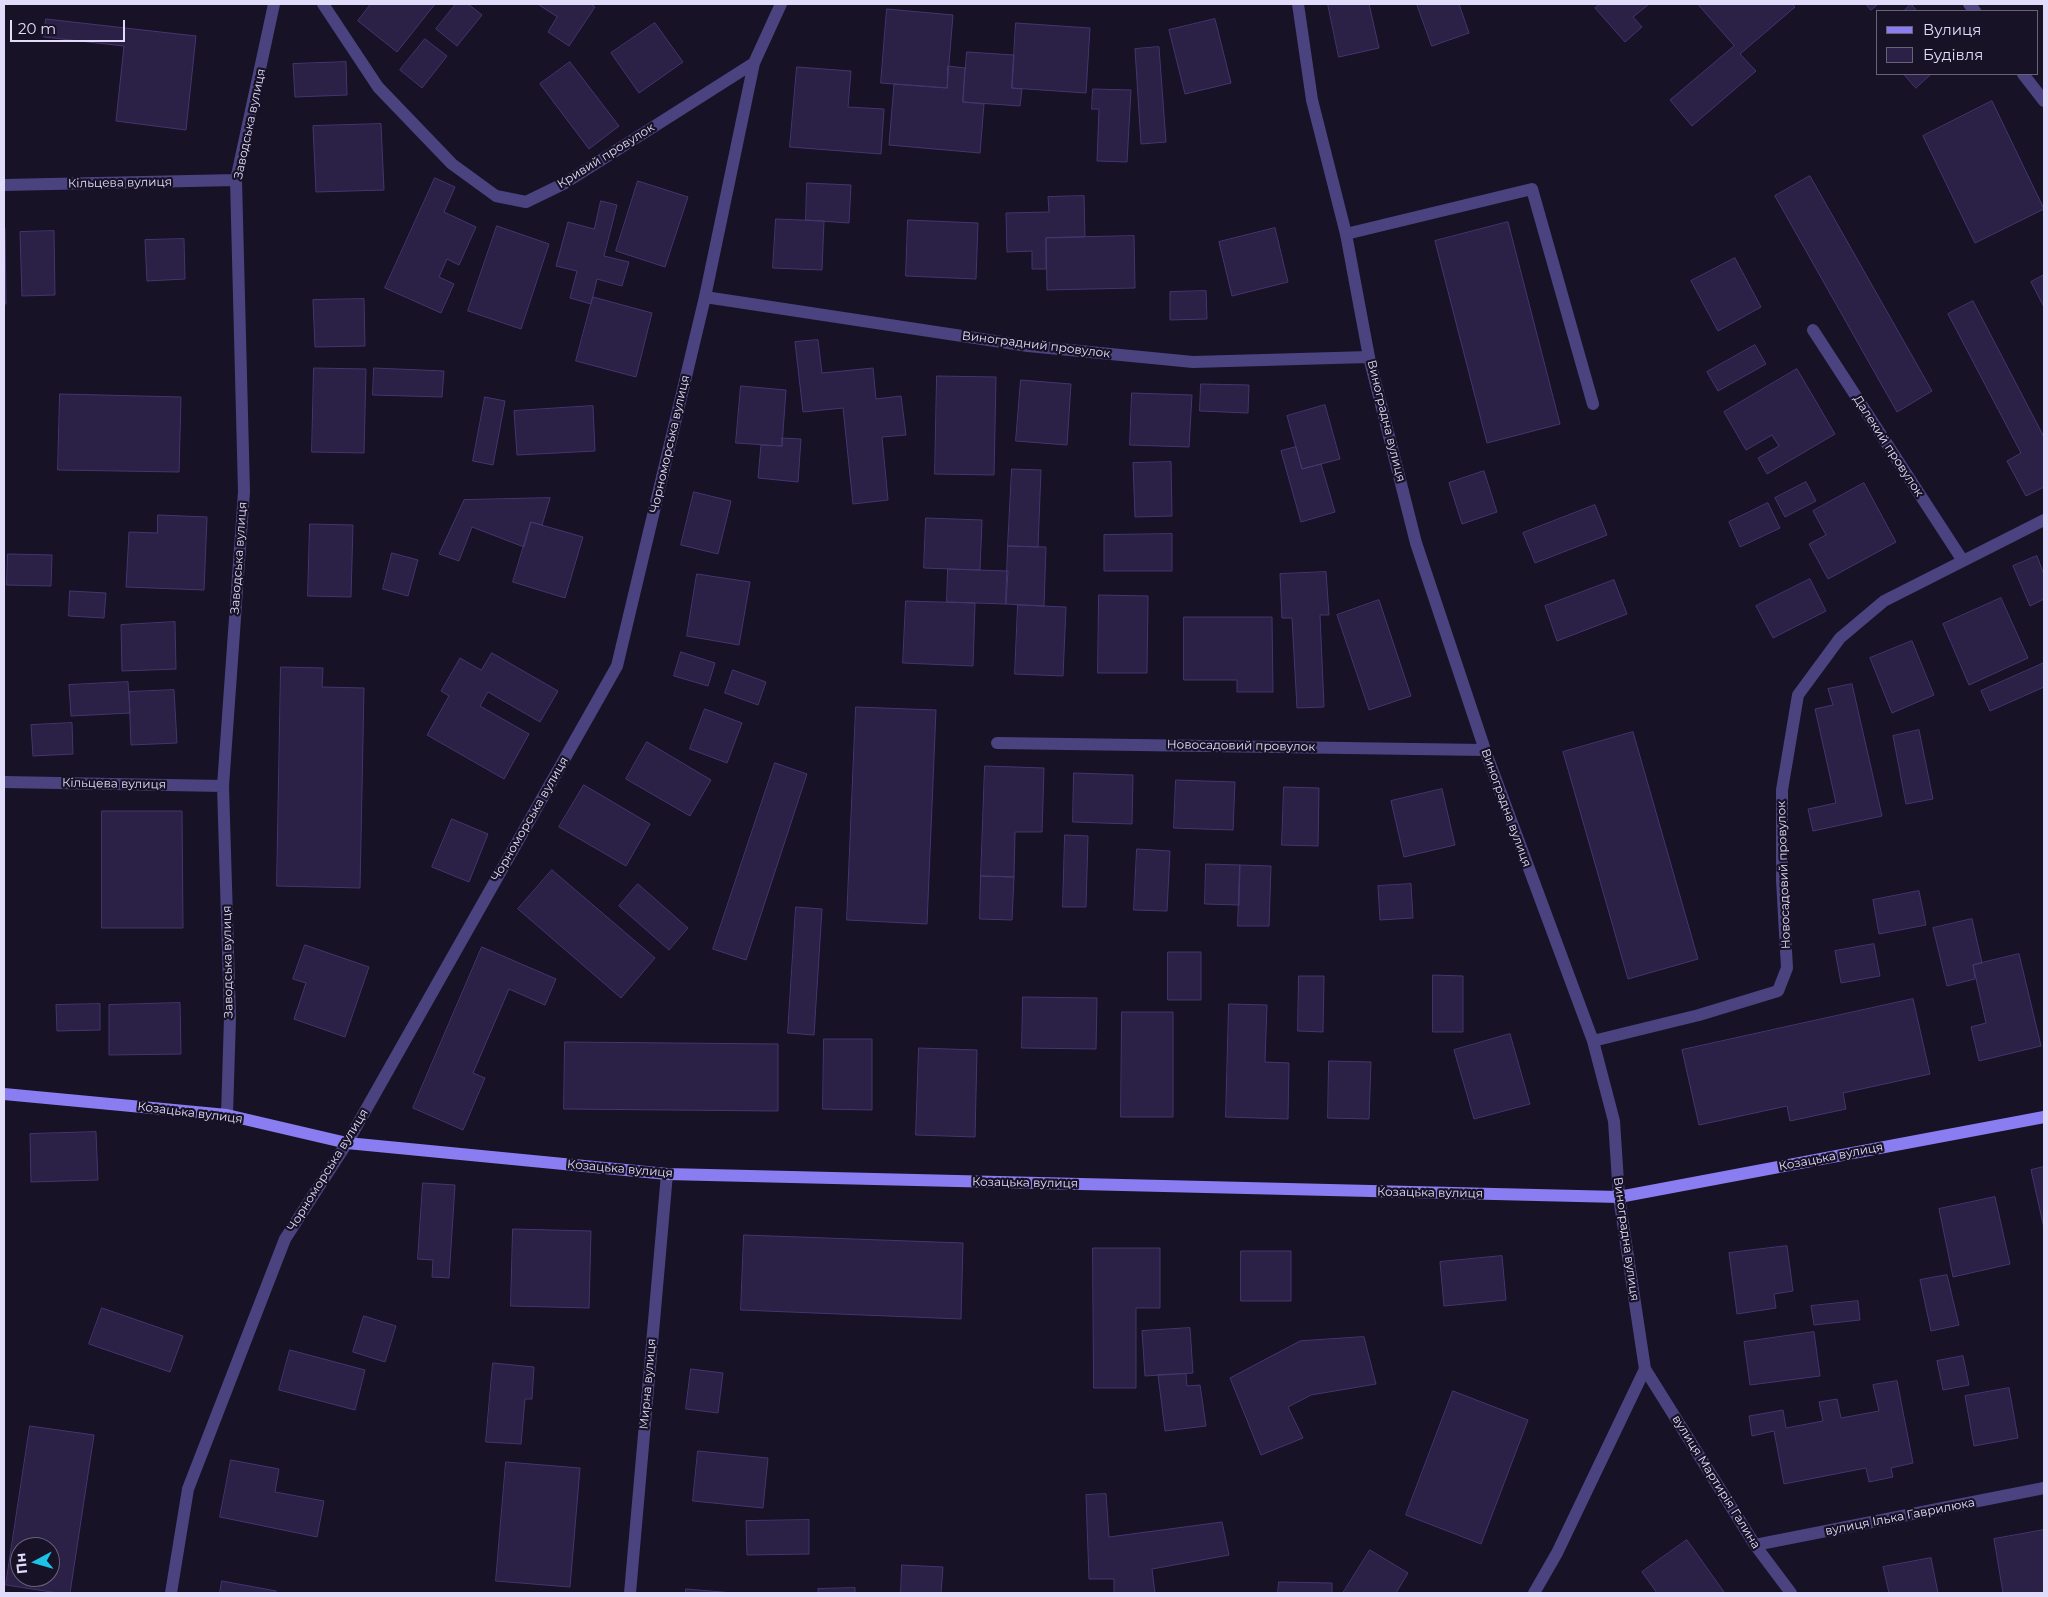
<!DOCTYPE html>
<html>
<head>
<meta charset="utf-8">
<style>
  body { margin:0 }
  #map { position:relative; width:2048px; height:1597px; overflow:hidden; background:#171226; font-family:Montserrat,sans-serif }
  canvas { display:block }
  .frame { position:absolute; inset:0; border:5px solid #e2dcfb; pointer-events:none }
  .legend { position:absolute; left:1876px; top:10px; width:162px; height:65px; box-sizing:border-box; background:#171226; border:1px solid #68637b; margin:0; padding:6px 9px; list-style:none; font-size:15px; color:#e2dcfb }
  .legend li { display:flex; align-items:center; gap:10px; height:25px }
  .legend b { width:25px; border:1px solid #68637b }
  .north { position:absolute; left:10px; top:1537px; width:50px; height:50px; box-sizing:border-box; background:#171226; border:1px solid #68637b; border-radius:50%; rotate:264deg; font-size:14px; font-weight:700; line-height:20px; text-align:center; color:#e2dcfb }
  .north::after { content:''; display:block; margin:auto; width:18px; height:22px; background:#1cc3e6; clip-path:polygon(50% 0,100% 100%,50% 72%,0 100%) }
  .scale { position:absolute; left:10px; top:20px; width:115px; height:22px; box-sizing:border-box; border:2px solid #e2dcfb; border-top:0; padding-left:6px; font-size:15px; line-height:18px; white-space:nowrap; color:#e2dcfb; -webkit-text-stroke:4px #171226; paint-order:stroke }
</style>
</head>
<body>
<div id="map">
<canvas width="2048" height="1597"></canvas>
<div class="frame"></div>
<ul class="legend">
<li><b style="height:6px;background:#897df1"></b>Вулиця</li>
<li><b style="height:14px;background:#2b2045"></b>Будівля</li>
</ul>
<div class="north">Пн</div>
<div class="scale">20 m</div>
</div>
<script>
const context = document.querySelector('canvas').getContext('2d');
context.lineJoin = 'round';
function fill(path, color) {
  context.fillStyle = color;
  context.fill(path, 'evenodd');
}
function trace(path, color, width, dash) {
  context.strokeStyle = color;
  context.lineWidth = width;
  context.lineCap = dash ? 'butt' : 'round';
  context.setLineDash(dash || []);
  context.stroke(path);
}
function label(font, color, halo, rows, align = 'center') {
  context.font = font + ' Montserrat,sans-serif';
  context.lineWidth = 4.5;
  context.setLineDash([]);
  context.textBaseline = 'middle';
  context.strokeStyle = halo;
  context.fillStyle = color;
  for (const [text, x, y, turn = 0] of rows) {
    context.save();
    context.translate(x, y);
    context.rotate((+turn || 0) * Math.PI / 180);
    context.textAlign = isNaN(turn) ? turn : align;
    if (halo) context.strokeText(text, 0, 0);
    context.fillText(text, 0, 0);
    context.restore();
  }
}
const building = new Path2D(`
  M371 4H435L397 52 358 21Z
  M456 4H468L482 15 457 46 436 29Z
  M538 4H590L595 7 569 46 548 32 557 17Z
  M1328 4H1369L1379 48 1339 57Z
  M1417 4H1459L1469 33 1432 46Z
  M1601 4H1649L1633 17 1642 27 1625 42 1595 8Z
  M1698 4H1792L1795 7 1740 54 1756 71 1692 126 1670 100 1734 46Z
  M1866 4H1878L1871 10Z
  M1911 4 1917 11H1904Z
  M887 9 953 15 947 88 881 83Z
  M46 19 196 36 186 130 116 121 124 46 44 37Z
  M1215 19 1231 83 1185 94 1169 30Z
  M655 23 683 62 639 93 611 53Z
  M1016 23 1090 28 1086 93 1012 88Z
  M425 39 447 56 422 88 400 70Z
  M1159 47 1166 142 1141 144 1135 49Z
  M967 52 1014 55 1012 88 1022 89 1020 106 963 102Z
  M346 62 347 95 295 97 293 64Z
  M570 62 619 126 589 149 540 84Z
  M948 66 965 68 963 102 984 104 980 153 889 145 894 84 947 88Z
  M797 67 851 71 848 107 884 109 881 154 790 147Z
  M1904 74H1931L1916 88Z
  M1093 89 1131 90 1127 162 1097 161 1099 109H1092Z
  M1992 101 2044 209 1975 243 1923 136Z
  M381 124 384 190 316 192 313 126Z
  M1810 176 1932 391 1897 412 1775 196Z
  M435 178 455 187 444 212 476 227 459 265 447 259 439 277 454 284 441 313 385 288Z
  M638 181 688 197 665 267 616 251Z
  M807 183 851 185 849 223 806 220Z
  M1084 196 1085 237 1046 238V269H1032V251L1007 252 1006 213 1049 212 1048 197Z
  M601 201 617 205 604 256 629 262 622 286 597 279 591 304 570 298 577 271 556 266 568 222 594 229Z
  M776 219 824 221 822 270 773 268Z
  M908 220 978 223 976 279 906 276Z
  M1508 222 1560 424 1487 443 1435 241Z
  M497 226 549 244 521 329 468 311Z
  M4 228H5L6 304H4Z
  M1275 228 1288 282 1232 296 1219 242Z
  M54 231 55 295 22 296 20 232Z
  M1134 236 1135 288 1047 290 1046 238Z
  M184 239 185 279 147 281 145 240Z
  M1735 258 1761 307 1718 331 1691 281Z
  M2044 275V307L2031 282Z
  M1206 291 1207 319 1170 320V292Z
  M593 297 652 313 636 377 576 361Z
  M364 299 365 346 315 347 313 300Z
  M1973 301 2044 437V487L2026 496 2007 461 2021 453 1948 314Z
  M818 340 822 373 873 368 876 399 901 396 906 435 882 437 888 500 853 504 843 408 803 412 795 342Z
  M1755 345 1766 364 1718 391 1707 372Z
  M314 368 366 369 364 453 312 452Z
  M374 368 444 371 442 397 373 395Z
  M1797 369 1835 434 1767 474 1758 458 1779 446 1772 435 1746 450 1724 412Z
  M937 376 996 377 994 475 935 474Z
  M1021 380 1071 384 1067 445 1016 441Z
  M1201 384 1249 385 1248 413 1200 411Z
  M741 386 786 390 782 446 736 443Z
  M1132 393 1192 395 1189 447 1130 445Z
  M60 394 181 397 179 472 58 470Z
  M485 397 505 401 493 465 473 461Z
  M1325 405 1340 459 1302 469 1287 416Z
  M593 406 595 451 517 455 514 411Z
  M782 438 801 439 798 482 758 478 761 445 782 446Z
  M1296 447 1302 469 1321 464 1335 512 1301 522 1281 451Z
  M1171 462 1172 516 1135 517 1133 463Z
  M1012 469 1041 470 1038 547 1008 546Z
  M1484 471 1497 512 1462 524 1449 483Z
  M1806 482 1816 501 1785 517 1775 498Z
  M1864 483 1896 542 1828 579 1809 544 1826 535 1813 511Z
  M694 492 731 501 718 554 681 545Z
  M550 498 542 525 531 522 524 547 472 527 459 561 439 554 464 500Z
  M1768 503 1780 528 1740 547 1729 522Z
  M1595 505 1607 535 1535 563 1523 533Z
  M158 515 207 517 204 590 126 587 129 532 157 533Z
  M926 518 982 520 980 570 924 568Z
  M531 522 583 537 565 598 513 582Z
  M310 524 353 525 351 597 308 596Z
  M1172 534V571H1104V535Z
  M1008 546 1046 547 1044 606 1006 604Z
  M392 553 418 560 408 596 383 589Z
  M8 554 52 555 51 586 7 585Z
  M2037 556 2044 575V599L2030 606 2013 566Z
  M948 569 1008 571 1006 604 947 602Z
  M1326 572 1329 615H1320L1324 707 1297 708 1292 618H1282L1280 574Z
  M697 574 750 582 739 645 687 636Z
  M1810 579 1826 611 1773 638 1756 606Z
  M1614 580 1627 614 1557 641 1545 606Z
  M70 591 106 593 104 618 69 616Z
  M1099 595 1148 596 1147 673H1098Z
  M2001 598 2028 658 1969 685 1943 624Z
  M1379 600 1411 696 1369 710 1337 615Z
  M906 601 975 603 973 666 903 663Z
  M1018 605 1066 607 1063 676 1015 674Z
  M1184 617H1272L1273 692H1237V680H1184Z
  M175 622 176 669 122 671 121 625Z
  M1912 641 1934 695 1892 713 1870 658Z
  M681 652 715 663 708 686 674 676Z
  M492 653 558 691 540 722 488 692 480 706 529 734 504 779 427 735 449 696 441 691 460 658 481 670Z
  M2044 663V687L1990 711 1981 691Z
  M281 667 323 668 322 687 364 688 360 888 277 886Z
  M733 670 766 682 758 705 725 693Z
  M128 682 130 713 71 716 69 685Z
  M1852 684 1882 816 1813 831 1808 809 1836 803 1815 709 1833 705 1828 689Z
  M174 690 177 743 131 745 129 692Z
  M856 707 936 710 927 924 847 920Z
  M705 709 742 723 727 763 690 749Z
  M72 723 73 754 33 756 31 725Z
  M1919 730 1933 799 1906 804 1893 736Z
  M1633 732 1698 959 1628 979 1563 752Z
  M647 742 711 780 690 816 626 779Z
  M775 763 807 774 746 960 713 949Z
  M985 766 1044 768 1042 832H1015L1014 877 981 876Z
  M1074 773 1133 775 1132 824 1073 822Z
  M1176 780 1235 782 1233 830 1174 828Z
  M584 785 650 824 626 866 559 827Z
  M1284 787 1319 788 1318 846 1282 845Z
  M1442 789 1455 845 1404 857 1391 801Z
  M102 811H182L183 928H102Z
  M452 819 488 834 469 882 432 867Z
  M1065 835 1088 836 1086 907H1063Z
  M1137 849 1170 851 1167 911 1134 910Z
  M1206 864 1240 865 1239 905 1205 904Z
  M1240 865 1271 866 1269 926H1238Z
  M552 870 655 958 621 998 518 909Z
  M981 876 1014 877 1012 920 980 919Z
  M638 884 688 928 669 950 619 906Z
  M1411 884 1413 918 1380 920 1378 886Z
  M1919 891 1926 925 1879 934 1873 900Z
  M796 907 822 909 814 1035 788 1033Z
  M1972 919 1982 963 1973 965 1975 979 1947 986 1933 928Z
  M1874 944 1880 976 1841 983 1835 951Z
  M305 945 369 967 345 1037 294 1019 306 983 293 979Z
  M482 947 556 979 545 1005 509 989 473 1073 485 1078 463 1130 413 1108Z
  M1168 952H1201V1000H1168Z
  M2019 954 2041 1046 1979 1061 1971 1027 1986 1023 1973 965Z
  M1433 975 1463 976V1032H1433Z
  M1299 976H1324L1323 1032 1298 1031Z
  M1023 997 1097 998 1096 1049 1022 1048Z
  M1913 999 1930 1074 1843 1093 1846 1109 1790 1121 1787 1106 1699 1125 1682 1050Z
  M180 1003 181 1054 109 1055V1005Z
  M100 1004V1030L57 1031 56 1005Z
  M1229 1004 1267 1005 1265 1062 1289 1063 1288 1119 1226 1117Z
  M1122 1012H1173V1117H1121Z
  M1510 1034 1530 1104 1474 1119 1454 1050Z
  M824 1039H872V1110L823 1109Z
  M565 1042 778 1044V1111L564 1109Z
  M919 1048 977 1050 975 1137 916 1135Z
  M1329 1061 1371 1062 1369 1119 1328 1118Z
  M96 1132 98 1180 31 1182 30 1134Z
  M2044 1167V1228L2031 1170Z
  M423 1183 455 1185 449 1278 432 1277 433 1260 418 1259Z
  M1995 1197 2010 1264 1953 1277 1939 1209Z
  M513 1229 591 1231 589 1308 511 1306Z
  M744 1235 963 1243 961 1319 741 1310Z
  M1787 1246 1793 1291 1774 1294 1776 1308 1737 1314 1729 1253Z
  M1093 1248H1160V1308H1136V1388H1094Z
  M1241 1251H1291V1301H1241Z
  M1502 1256 1506 1300 1444 1306 1440 1262Z
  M1947 1275 1959 1325 1931 1331 1920 1280Z
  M1858 1301 1860 1320 1814 1325 1811 1306Z
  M102 1308 183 1336 170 1372 89 1344Z
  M364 1316 396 1326 385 1362 353 1352Z
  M1190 1328 1193 1373 1145 1376 1142 1331Z
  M1814 1332 1820 1376 1750 1385 1744 1342Z
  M1364 1337 1376 1384 1311 1395 1288 1407 1303 1438 1261 1455 1230 1378 1300 1341Z
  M290 1350 365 1370 355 1410 279 1390Z
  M1963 1356 1969 1385 1943 1390 1937 1361Z
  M493 1363 534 1367 532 1399H525L521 1444 486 1442Z
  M691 1369 723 1373 718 1413 686 1409Z
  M1186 1374 1187 1386 1200 1385 1206 1426 1165 1431 1158 1375Z
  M1897 1381 1913 1463 1891 1468 1893 1477 1869 1482 1866 1468 1784 1484 1774 1431 1752 1436 1749 1416 1783 1410 1786 1428 1823 1421 1819 1402 1837 1399 1841 1418 1879 1411 1873 1385Z
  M2009 1388 2018 1438 1974 1446 1965 1396Z
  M1453 1391 1528 1420 1481 1544 1406 1515Z
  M30 1426 94 1435 70 1593H58L6 1585ZM20 1547H50V1577H20Z
  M698 1451 768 1458 763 1508 693 1501Z
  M231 1460 279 1469 275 1492 324 1501 317 1537 220 1517Z
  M506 1462 580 1468 570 1587 496 1581Z
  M1106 1494 1109 1537 1222 1522 1229 1555 1152 1569 1155 1593H1114V1579H1089L1086 1495Z
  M809 1520V1554L747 1555 746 1521Z
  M2044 1530V1593H2003L1994 1539Z
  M1687 1540 1724 1592 1723 1593H1657L1642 1572Z
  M1370 1550 1408 1573 1396 1593H1343Z
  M1931 1558 1938 1593H1889L1883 1567Z
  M902 1565 943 1567 941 1593H901Z
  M222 1581 276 1591V1593H220Z
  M1279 1582 1332 1583V1593H1278Z
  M855 1588V1593H818V1589Z
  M686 1589 734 1593H686Z`);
const lane = new Path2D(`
  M1346 234 1532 189 1593 404`);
const street = new Path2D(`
  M323 4 378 87 452 164 496 196 526 202 565 183 754 63
  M1298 4 1312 100 1346 234 1369 357 1416 543 1485 750 1593 1041 1614 1121 1619 1197 1645 1369 1557 1553 1534 1593
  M1969 4 1975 11
  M2023 74 2044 101
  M4 185 236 180
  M705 297 1028 346 1193 362 1369 357
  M1813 330 1963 561
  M997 743 1485 750
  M4 782 223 786
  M1593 1041 1699 1015 1778 991 1787 968 1782 880V790L1798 695 1840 638 1884 601 2044 520
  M227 1115 230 1017 223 786 244 492 236 180 274 4
  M1645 1369 1755 1545 1791 1593
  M1755 1545 2044 1488
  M171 1593 188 1489 285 1239 347 1143 617 666 705 297 754 63 781 4
  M630 1593 667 1174`);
const secondary = new Path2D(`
  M4 1094 227 1115 347 1143 667 1174 1619 1197 2044 1117`);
const streetNames = [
  ["Заводська вулиця",250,124,-78],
  ["Кривий провулок",606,156,-32],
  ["Кільцева вулиця",120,183,-1],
  ["Виноградний провулок",1036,345,7],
  ["Виноградна вулиця",1386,421,76],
  ["Чорноморська вулиця",670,444,-77],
  ["Далекий провулок",1888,446,57],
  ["Заводська вулиця",239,558,-86],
  ["Новосадовий провулок",1241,746,1],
  ["Кільцева вулиця",114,784,1],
  ["Виноградна вулиця",1506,808,70],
  ["Чорноморська вулиця",530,819,-60],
  ["Новосадовий провулок",1784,875,-92],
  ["Заводська вулиця",228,962,-91],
  ["Козацька вулиця",190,1113,7],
  ["Козацька вулиця",1831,1157,-11],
  ["Козацька вулиця",620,1169,5],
  ["Чорноморська вулиця",328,1170,-58],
  ["Козацька вулиця",1025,1183,1],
  ["Козацька вулиця",1430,1193,1],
  ["Виноградна вулиця",1626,1239,82],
  ["Мирна вулиця",648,1384,-85],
  ["вулиця Мартирія Галина",1716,1482,58],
  ["вулиця Ілька Гаврилюка",1900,1517,-11]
];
fill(building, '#2b2045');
trace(building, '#45356f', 1);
trace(lane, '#4a4380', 12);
trace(street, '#4a4380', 12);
trace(secondary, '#897df1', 12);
label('12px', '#e2dcfb', '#171226', streetNames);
</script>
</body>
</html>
